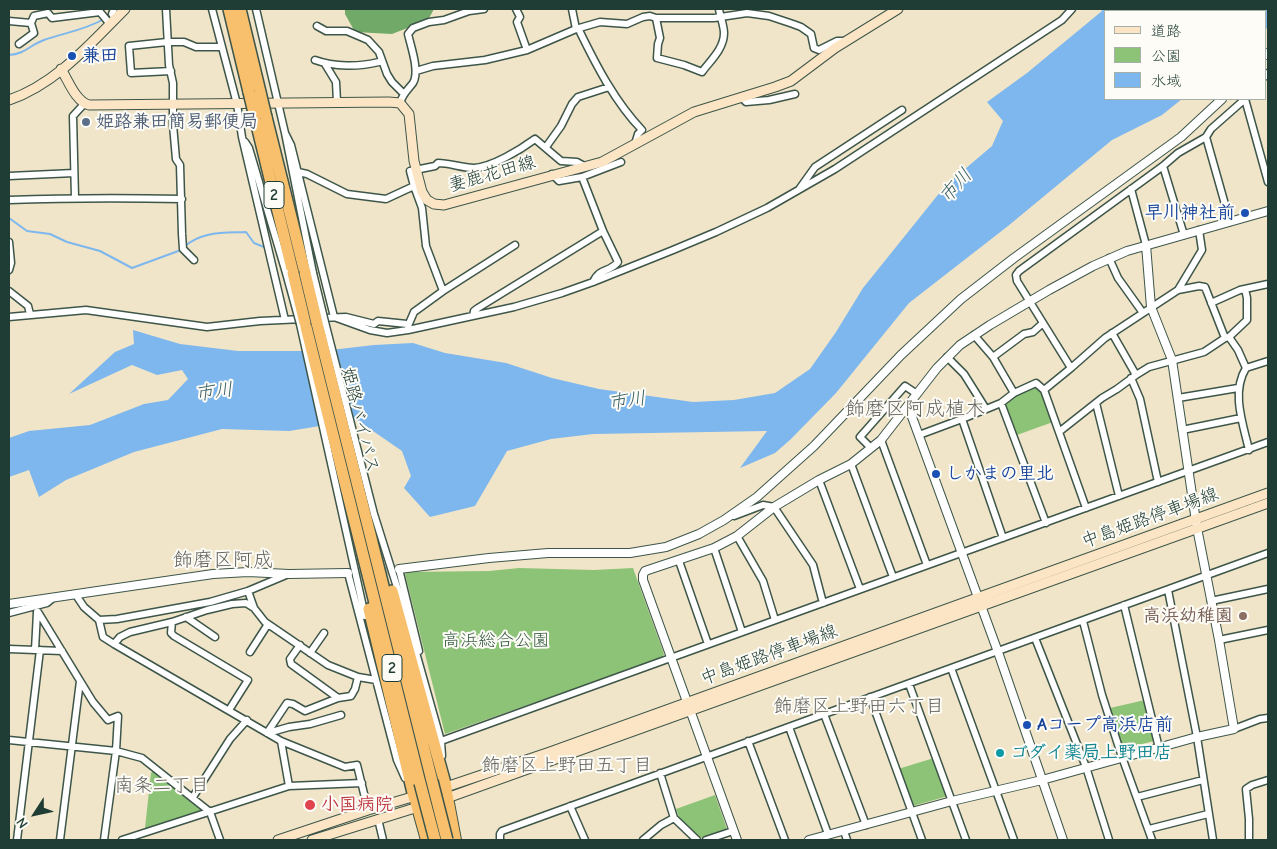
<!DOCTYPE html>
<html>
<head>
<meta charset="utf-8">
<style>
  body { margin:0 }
  #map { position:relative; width:1277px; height:849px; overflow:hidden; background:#f0e5c8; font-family:"Comic Neue","Klee One",sans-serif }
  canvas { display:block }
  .frame { position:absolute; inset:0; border:10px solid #1f3d34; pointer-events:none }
  .legend { position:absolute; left:1104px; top:10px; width:162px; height:90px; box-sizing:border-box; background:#fdfcf7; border:1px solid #a4b0a9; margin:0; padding:6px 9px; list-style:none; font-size:15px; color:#1f3d34 }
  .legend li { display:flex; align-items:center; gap:10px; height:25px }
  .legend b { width:25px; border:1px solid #a4b0a9 }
  .north { position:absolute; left:10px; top:789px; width:50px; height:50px; -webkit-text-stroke:4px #fdfcf7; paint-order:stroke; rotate:235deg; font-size:14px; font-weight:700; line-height:20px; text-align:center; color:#1f3d34 }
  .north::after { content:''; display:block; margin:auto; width:18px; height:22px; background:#1f3d34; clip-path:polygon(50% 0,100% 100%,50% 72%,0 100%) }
</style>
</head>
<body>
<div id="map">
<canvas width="1277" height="849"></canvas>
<div class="frame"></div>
<ul class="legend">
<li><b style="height:6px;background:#fce5c4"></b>道路</li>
<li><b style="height:14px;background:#8cc377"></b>公園</li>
<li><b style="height:14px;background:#7db7ee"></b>水域</li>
</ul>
<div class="north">N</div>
</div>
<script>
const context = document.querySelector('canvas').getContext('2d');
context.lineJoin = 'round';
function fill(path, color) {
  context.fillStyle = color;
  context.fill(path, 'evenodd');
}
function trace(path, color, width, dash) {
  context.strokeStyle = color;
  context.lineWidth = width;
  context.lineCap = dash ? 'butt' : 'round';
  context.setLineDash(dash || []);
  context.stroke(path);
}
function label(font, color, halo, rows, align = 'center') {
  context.font = font + ' "Comic Neue","Klee One",sans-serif';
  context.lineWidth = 4;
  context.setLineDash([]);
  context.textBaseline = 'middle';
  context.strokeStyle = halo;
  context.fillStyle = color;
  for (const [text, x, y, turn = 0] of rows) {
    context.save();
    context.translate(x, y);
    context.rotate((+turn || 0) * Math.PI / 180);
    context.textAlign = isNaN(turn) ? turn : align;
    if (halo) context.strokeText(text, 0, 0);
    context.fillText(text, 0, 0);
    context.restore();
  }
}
const green = new Path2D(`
  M1034 386 1041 391 1053 422 1017 435 1005 404 1007 401Z
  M519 568 594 570 633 568 664 654 662 658 445 734 405 574 407 572 489 571Z
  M1145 700 1154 741 1122 749 1110 708Z
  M934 758 948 796 913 806 898 769Z
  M153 771 202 809V812L148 830 145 828 151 773Z
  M715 795 727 829 701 838 680 820 676 809Z`);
const forest = new Path2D(`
  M345 9H434L428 20 392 34 355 32 345 14Z`);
const water = new Path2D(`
  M1101 9H1268V27L1266 29V11H1106V99H1182L1162 115 1112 140 1008 226 909 303 836 393 791 439 775 453 740 468 767 431 593 434 551 439 507 451 475 506 430 517 404 488 411 476 402 451 357 420 289 431 222 429 134 452 66 480 39 497 29 470 9 477V438L29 431 90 425 144 404 168 400 188 379 182 370 157 375 132 365 69 394 115 352 134 344 133 330 180 344 238 351H322L374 345 413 343 445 353 506 363 552 378 599 389 693 402 734 400 775 393 810 369 836 332 863 288 945 186 992 146 1003 121 987 102 1027 73 1102 11Z`);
const stream = new Path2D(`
  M9 55C25 54 30 45 44 40 64 33 85 30 104 19
  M9 218 27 231 50 234 67 242 100 251 132 268 181 250
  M184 247C201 231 224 233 246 232L254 243 264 247`);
const tertiaryTunnel = new Path2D(`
  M348 573 397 570`);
const minor = new Path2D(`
  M114 9 112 14 115 18
  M166 9 169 65 173 83V125L176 159 180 165 182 234 183 249 194 260
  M212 9 237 104 242 137 285 320
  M256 9 285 133 313 273
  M516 9 520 17 517 22 527 50
  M572 9 576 29 579 30C596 65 615 102 642 130L638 134 635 144
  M656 18 660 38 658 44 657 58 684 65 702 72C710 61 724 49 724 33 724 26 720 16 719 9
  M9 21 31 23 34 16 48 13 52 18 100 12 110 24
  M317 26 326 31H347L368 40 379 52 387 74 392 82 403 93
  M19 44 34 33 31 23
  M315 60C334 67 359 67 379 62
  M325 64 336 82 337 102
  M171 71 131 73 129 46 167 42H184L196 47H222
  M416 71 433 66 485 60 527 50 576 29 600 22 627 24 643 17 650 16 656 18H714L747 13 769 16 793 24 801 27 811 34 814 48 819 50 837 41H846
  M1266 76 1268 73
  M741 97 746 102 769 100 795 94
  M1245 99 1268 182
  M400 103C403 93 407 91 413 83 420 72 411 47 408 34L413 28 429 22 444 20 469 11 484 9
  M285 133 291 145 334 317 370 330 387 333 408 330 514 307 562 293 593 282 673 250 716 232 767 208 835 169 1062 20 1072 9
  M1206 137 1230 222
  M245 142 249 148 286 273
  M546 147 561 126 572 104 578 97 609 87
  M1163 166 1184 235
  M298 172 307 174 347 194 386 199 414 186
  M552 174 559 181 582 177 603 231 618 262C609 273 600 267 593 282
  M9 176 74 173
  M582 177 621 162
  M800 188 815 167 902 110
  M1131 189 1146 245
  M75 198 73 116 84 104
  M9 200C67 198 124 198 182 199
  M1199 230 1202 250 1178 290 1105 338 1071 368 1017 281 1016 275 1019 271 1163 166 1178 153 1206 137 1211 129 1245 99
  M9 242 11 263 9 270
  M1109 258 1118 278 1143 313
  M1178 290 1199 286 1205 287 1225 338 1229 337 1238 350 1246 368
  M9 291 28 306 30 314
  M443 291 515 245
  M1211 303 1240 290 1268 284
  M473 316 474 311 478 308 603 231
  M9 317 86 310 207 327 260 321 303 319
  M320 318 346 317 374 324 378 321 407 324
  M325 322 374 514 402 603 441 741 442 756
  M300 324 365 616
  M408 326 414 312 443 291 426 246 422 208 414 186 410 171 435 166 438 163C450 163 462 168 474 168 492 167 520 150 535 139L561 161 577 162 586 167
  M1112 333 1136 375
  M974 335 993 357 1014 393
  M1229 337 1247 320V298L1245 289
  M947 357 964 374 986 409
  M993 357 1024 334 1033 332 1043 323
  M1131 378 1140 399 1158 482
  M1044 390 1071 368
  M1178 398 1238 388
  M1001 403 1046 523
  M1096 403 1119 496
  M962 419 1003 538
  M1182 430 1241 418
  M1059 432 1102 398 1117 389 1136 375 1149 367 1204 352 1225 338
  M919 435 962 419 1001 403 1014 393 1036 383 1044 390 1086 508
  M881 440 927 565
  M871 448 860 437 905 386 917 394
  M1249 450C1243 424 1231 392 1246 368L1268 361
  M851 464 893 577
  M819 480 860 589
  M734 516 763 505 774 507 813 565 823 603
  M737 536 763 581 775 620
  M714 548 742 632
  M679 561 708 644
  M399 569 419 651
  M348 573 397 760 405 778
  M1168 590 1197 737 1213 840
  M248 591 254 608 265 622 328 665 358 677 376 680
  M76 595 84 607 99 620 103 637 114 644 281 741 345 767 357 765 368 810
  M1211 601 1268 589
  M1124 605 1159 748
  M38 612 93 702 108 720 118 716 116 751 104 840
  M9 613 47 603 53 598
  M186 617 215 637
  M99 620 117 619 210 602 248 591 286 575
  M1083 621 1102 695 1122 757 1152 840
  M172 622 171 633 174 636 248 680 229 710
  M1035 638 1086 767 1109 840
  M1219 640 1268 630
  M114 644 120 637 130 632 172 622 207 610 232 604 246 603 254 608
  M300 645 290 659 291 664 338 698
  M9 649 62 651
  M35 650 37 612
  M250 652 268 624
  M310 653 324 633
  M951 668 1014 840
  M909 684 966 840
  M870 697 922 840
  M824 714 866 825
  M789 727 828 834
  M1234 729 1260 719 1268 718
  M267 733 287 703 293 704 305 711 338 698 351 696 355 689 358 677
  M268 733 289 727 310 724 341 715
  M9 740 116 751 142 758 210 812 220 840
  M441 741 1268 442
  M748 741 785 840
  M660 773 674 818 697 840
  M289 786 362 783
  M193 797 230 739 247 720
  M1137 797 1203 780
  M570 806 585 840
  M378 819 383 840
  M1149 829 1208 814
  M844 831 847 840
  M17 840 40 650
  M60 840 80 681
  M122 840 289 786 281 741
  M500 840V834L502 831 1268 553
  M643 840 661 825 674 818
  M706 840 733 831
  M1249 840V819L1246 789 1252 785 1268 780`);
const tertiary = new Path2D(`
  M1266 55 1268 53
  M908 406 998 652 1063 840
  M399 569 489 558 548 553H630L666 547 699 534 724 520 757 497 814 446 901 355 961 299 1014 258 1181 137 1222 99
  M9 604 213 574 248 572 289 574 348 573
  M737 840 643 580V575L645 571 714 548 737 536 774 507 819 480 851 464 881 440 937 368 960 345 990 325 1049 290 1093 266 1127 251 1268 211
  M809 840 952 801 1042 780 1197 737 1234 729 1219 640 1197 528 1172 360 1151 307 1146 245`);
const secondary = new Path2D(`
  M61 69C68 80 76 102 89 105L389 102 400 103 409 114 414 161 422 192 427 200 434 204 444 205 602 162 694 112 775 87 791 81 835 48 898 9
  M9 100C56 84 91 43 125 9
  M278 840 368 810 446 787 550 752 1268 493
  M312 840 447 798 1268 503`);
const trunk = new Path2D(`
  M446 787 456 840
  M414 797 426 840`);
const motorway = new Path2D(`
  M229 9 249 92
  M240 9 260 92
  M255 117 293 273
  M266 117 305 273
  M305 323 420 783
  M317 323 432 781
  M392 591 446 787
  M369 609 414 797`);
const minorBridge = new Path2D(`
  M286 273 300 324
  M313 273 325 322`);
const motorwayBridge = new Path2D(`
  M249 92 255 117
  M260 92 266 117
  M293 273 305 323
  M305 273 317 323
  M432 781 447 840
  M420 783 435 840`);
const markers = [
  [72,56,5,"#1a4fb4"],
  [86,122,5,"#5c6f8a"],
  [1245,213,5,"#1a4fb4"],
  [936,474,5,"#1a4fb4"],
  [1243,616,5,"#8d6e63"],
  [1027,725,5,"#1a4fb4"],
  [1000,753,5,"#0f9aa8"],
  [310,805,6,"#e0444e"]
];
const shields = [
  [274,195,20],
  [392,668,20]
];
const shieldNames = [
  ["2",274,195],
  ["2",392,668]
];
const transitNames = [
  ["兼田",82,56],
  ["早川神社前",1235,213,"right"],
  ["しかまの里北",946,474],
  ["Aコープ高浜店前",1037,725]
];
const serviceNames = [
  ["姫路兼田簡易郵便局",96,122]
];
const streetNames = [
  ["妻鹿花田線",492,174,-16],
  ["姫路バイパス",360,420,76],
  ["中島姫路停車場線",1150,518,-20],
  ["中島姫路停車場線",769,655,-20]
];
const educationNames = [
  ["高浜幼稚園",1233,616]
];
const parkNames = [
  ["高浜総合公園",496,641]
];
const cultureNames = [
  ["ゴダイ薬局上野田店",1010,753]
];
const healthNames = [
  ["小国病院",321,805]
];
const waterNames = [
  ["市川",956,186,-48],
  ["市川",214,392,-7],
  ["市川",627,401,-8]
];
const neighbourhoodNames = [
  ["飾磨区上野田六丁目",859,707],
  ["飾磨区上野田五丁目",567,766],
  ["南条二丁目",162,786]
];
const quarterNames = [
  ["飾磨区阿成植木",915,409],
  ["飾磨区阿成",223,560]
];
fill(green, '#8cc377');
fill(forest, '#71a968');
fill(water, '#7db7ee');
trace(stream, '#7db7ee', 2);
trace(tertiaryTunnel, '#c6c3aa', 8, [8, 4]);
trace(minor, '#3e564a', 9);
trace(tertiary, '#3e564a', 10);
trace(secondary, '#3e564a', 11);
trace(trunk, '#3e564a', 12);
trace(motorway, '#3e564a', 14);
trace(minor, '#fff', 6);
trace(tertiary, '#fff', 8);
trace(secondary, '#fce5c4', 9);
trace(trunk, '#f8bf6c', 10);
trace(motorway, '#f8bf6c', 11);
trace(minorBridge, '#3e564a', 9, []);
trace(motorwayBridge, '#3e564a', 14, []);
trace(minorBridge, '#fff', 6);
trace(motorwayBridge, '#f8bf6c', 11);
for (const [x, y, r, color] of markers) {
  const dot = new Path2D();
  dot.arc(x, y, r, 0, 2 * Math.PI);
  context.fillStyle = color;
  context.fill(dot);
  trace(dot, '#fdfcf7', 2);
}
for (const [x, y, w] of shields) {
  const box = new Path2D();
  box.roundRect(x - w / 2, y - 13.5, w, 27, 4);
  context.fillStyle = '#fdfcf7';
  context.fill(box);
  trace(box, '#1f3d34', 1);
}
label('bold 16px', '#1f3d34', null, shieldNames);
label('bold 18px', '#164399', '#fdfcf7', transitNames, 'left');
label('bold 18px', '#4e5e75', '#fdfcf7', serviceNames, 'left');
label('18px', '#1f3d34', '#fdfcf7', streetNames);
label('bold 18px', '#785e54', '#fdfcf7', educationNames, 'right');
label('18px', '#3a5e45', '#fdfcf7', parkNames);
label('bold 18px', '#0d838f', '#fdfcf7', cultureNames, 'left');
label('bold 18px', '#be3a42', '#fdfcf7', healthNames, 'left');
label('italic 19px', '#365c62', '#fdfcf7', waterNames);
label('19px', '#65645c', '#fdfcf7', neighbourhoodNames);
label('20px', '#65645c', '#fdfcf7', quarterNames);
</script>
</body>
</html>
